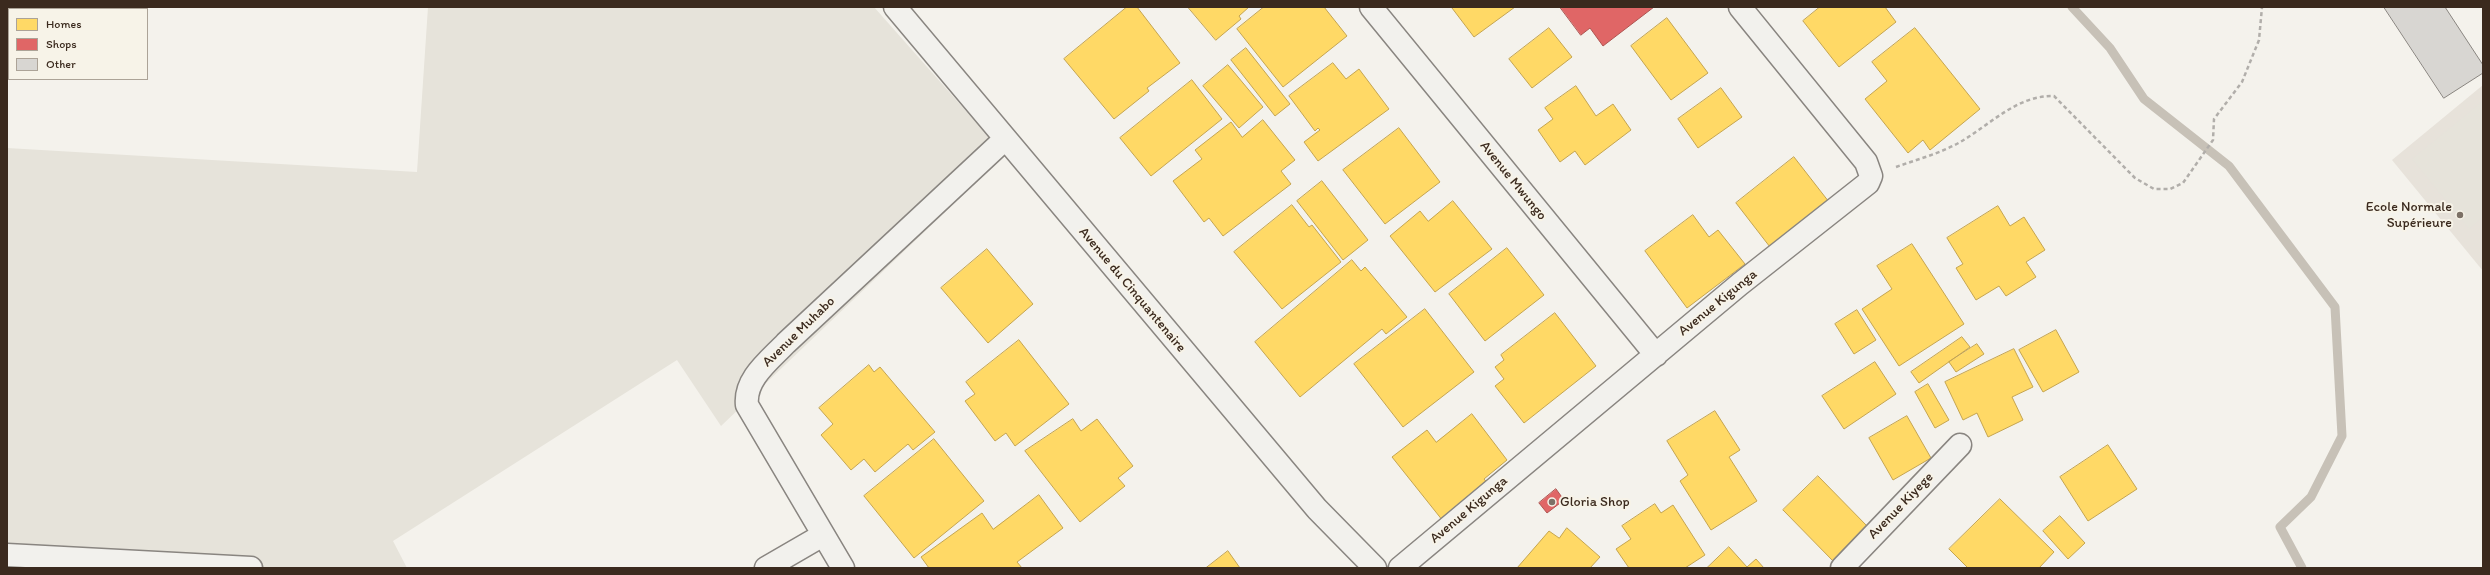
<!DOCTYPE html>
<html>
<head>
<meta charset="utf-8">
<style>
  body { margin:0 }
  #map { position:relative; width:2490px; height:575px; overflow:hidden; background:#f4f2ec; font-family:Itim,sans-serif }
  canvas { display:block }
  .frame { position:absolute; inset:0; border:8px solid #3b2a1e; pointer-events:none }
  .legend { position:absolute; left:8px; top:8px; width:140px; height:72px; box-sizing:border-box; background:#f7f3e8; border:1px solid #aca397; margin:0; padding:5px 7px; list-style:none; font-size:12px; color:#3b2a1e }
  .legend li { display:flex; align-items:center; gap:8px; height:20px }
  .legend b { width:20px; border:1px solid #aca397 }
</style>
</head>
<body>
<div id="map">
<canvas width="2490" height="575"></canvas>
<div class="frame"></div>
<ul class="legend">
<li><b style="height:11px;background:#ffd966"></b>Homes</li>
<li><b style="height:11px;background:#e06666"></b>Shops</li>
<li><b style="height:11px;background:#d8d6d2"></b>Other</li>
</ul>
</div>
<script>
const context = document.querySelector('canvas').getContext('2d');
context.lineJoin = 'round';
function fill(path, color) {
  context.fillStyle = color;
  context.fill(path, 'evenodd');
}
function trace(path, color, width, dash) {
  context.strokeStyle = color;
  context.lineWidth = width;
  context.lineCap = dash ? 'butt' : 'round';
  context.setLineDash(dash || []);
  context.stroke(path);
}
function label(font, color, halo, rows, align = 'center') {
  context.font = font + ' Itim,sans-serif';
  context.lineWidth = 4;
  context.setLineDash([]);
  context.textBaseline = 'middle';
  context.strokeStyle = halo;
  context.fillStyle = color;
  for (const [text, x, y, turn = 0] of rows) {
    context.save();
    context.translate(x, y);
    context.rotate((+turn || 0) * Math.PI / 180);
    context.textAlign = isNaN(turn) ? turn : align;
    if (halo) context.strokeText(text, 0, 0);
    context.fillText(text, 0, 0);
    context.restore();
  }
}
const built = new Path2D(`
  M2483 85V271L2392 160Z`);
const green = new Path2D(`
  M428 7H874L1005 155 721 426 677 360 393 541 407 568H7V148L417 172Z
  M2483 101V217L2469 229 2412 159Z`);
const homes = new Path2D(`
  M1127 7H1137L1180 63 1147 88 1149 91 1114 119 1064 59Z
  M1188 7H1249L1239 16 1241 19 1216 40Z
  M1264 7H1324L1347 36 1283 87 1237 29Z
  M1454 7H1515L1474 37 1452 8Z
  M1820 7H1885L1896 22 1839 67 1803 21Z
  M1667 18 1708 73 1671 100 1631 46Z
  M1549 28 1572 57 1532 88 1509 59Z
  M1915 28 1980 109 1930 150 1923 140 1908 153 1865 99 1887 81 1872 62Z
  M1246 48 1290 104 1275 116 1231 60Z
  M1333 63 1346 79 1359 69 1389 109 1318 161 1304 142 1320 130 1318 128 1315 131 1289 96Z
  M1228 65 1263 107 1239 128 1203 86Z
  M1192 80 1222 119 1151 176 1120 138Z
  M1576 86 1596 116 1613 104 1631 130 1585 165 1575 151 1560 162 1538 130 1553 119 1545 108Z
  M1721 88 1742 117 1698 148 1678 119Z
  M1263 120 1295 160 1281 171 1291 184 1223 236 1209 218 1204 222 1173 181 1202 159 1195 150 1231 122 1242 137Z
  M1399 128 1440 182 1385 224 1343 170Z
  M1794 157 1829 202 1770 247 1736 203Z
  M1322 181 1368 240 1343 260 1297 201Z
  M1453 201 1492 249 1435 292 1390 236 1420 211 1428 221Z
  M1292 205 1309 227 1312 225 1341 262 1282 309 1234 252Z
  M1998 206 2010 226 2024 217 2045 250 2026 262 2036 277 2006 296 1999 286 1976 300 1956 268 1963 264 1947 238Z
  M1693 215 1709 237 1718 230 1745 264 1687 308 1645 251Z
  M1912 244 1964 324 1899 366 1862 309 1892 289 1877 266Z
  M1507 248 1544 295 1485 341 1449 294Z
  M987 249 1033 304 988 343 941 288Z
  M1352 260 1361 271 1365 267 1407 317 1386 334 1382 329 1300 397 1255 342Z
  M1425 309 1474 372 1403 427 1354 364Z
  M1857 310 1876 340 1854 354 1835 324Z
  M1555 313 1596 366 1524 423 1495 386 1504 379 1495 367 1504 360 1501 355Z
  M2056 330 2079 372 2043 392 2019 350Z
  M1962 337 1970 347 1919 383 1911 372Z
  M1019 340 1069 404 1015 446 1006 433 995 441 965 401 975 394 966 382Z
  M1977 344 1984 354 1956 372 1949 362Z
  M2014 349 2033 387 2012 397 2023 420 1988 437 1977 413 1963 420 1945 382Z
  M1875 362 1896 394 1844 429 1822 396Z
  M869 365 874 372 880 367 935 432 913 450 908 444 875 472 864 459 851 470 821 435 833 424 819 408Z
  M1928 384 1949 420 1935 428 1915 392Z
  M1715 411 1740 450 1729 457 1757 501 1711 530 1680 481 1688 475 1667 441Z
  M1472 414 1507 460 1484 479 1489 485 1443 521 1392 457 1427 430 1436 442Z
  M1907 416 1931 458 1893 480 1869 438Z
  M1073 419 1081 431 1097 419 1133 466 1118 478 1125 486 1080 522 1025 451Z
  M934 439 984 501 914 558 864 496Z
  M2108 445 2137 489 2088 521 2060 477Z
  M1818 476 1868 527 1833 561 1783 510Z
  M1039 495 1063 528 1017 562 1022 568H929L921 557 982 513 993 529Z
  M2000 499 2054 552 2039 568H1968L1949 549Z
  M1655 504 1661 513 1673 505 1705 555 1685 568H1629L1616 549 1631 539 1622 526Z
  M2060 516 2085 543 2068 559 2043 531Z
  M1567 528 1600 557 1590 568H1517L1549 531 1559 538Z
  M1729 547 1747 567 1756 559 1764 568H1707Z
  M1228 551 1240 568H1206Z`);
const shops = new Path2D(`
  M1560 7H1654L1603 46 1590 28 1581 35Z
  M1556 489 1564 500 1547 513 1539 503Z`);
const stream = new Path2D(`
  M2072 7 2110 48 2144 99 2229 166 2335 307 2342 436 2311 497 2280 527 2302 568`);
const building = new Path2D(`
  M2384 7H2445L2483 65V73L2444 98Z`);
const path = new Path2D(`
  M1896 167C1918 159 1942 153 1962 141 1992 123 2018 95 2054 96L2135 178 2154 189H2170L2183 183 2213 140 2214 119 2242 82 2259 40 2262 7`);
const street = new Path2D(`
  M895 7 1317 509 1375 568
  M1371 7 1656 355
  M7 555 251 568
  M766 568 823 535
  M843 568 747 405C744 379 770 360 786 343L1005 139
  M1400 568 1740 284 1868 183 1871 176 1866 162 1740 7
  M1842 568 1960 445`);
const markers = [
  [2460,215,4,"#7c7066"],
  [1552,502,4,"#7c7066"]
];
const streetNames = [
  ["Avenue Mwungo",1513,181,51],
  ["Avenue du Cinquantenaire",1132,290,50],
  ["Avenue Kigunga",1718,303,-39],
  ["Avenue Muhabo",799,332,-44],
  ["Avenue Kiyege",1901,506,-46],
  ["Avenue Kigunga",1469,510,-40]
];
const poiNames = [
  ["Ecole Normale",2452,207],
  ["Supérieure",2452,223],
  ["Gloria Shop",1560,502,"left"]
];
fill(built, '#e7e2da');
fill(green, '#e6e3da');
fill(homes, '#ffd966');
trace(homes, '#c4a450', 1);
fill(shops, '#e06666');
trace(shops, '#ae5450', 1);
trace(stream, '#c7c1b7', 9);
fill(building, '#d8d6d2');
trace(building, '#898580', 1);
trace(street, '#898580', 25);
trace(path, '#b1aeaa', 2.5, [4, 3]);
trace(street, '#f2f1ed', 22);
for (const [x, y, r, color] of markers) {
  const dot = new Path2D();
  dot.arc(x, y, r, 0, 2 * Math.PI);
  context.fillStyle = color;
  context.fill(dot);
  trace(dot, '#f7f3e8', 1.5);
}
label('14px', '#3b2a1e', '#f7f3e8', streetNames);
label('14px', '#3b2a1e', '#f7f3e8', poiNames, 'right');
</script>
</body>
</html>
